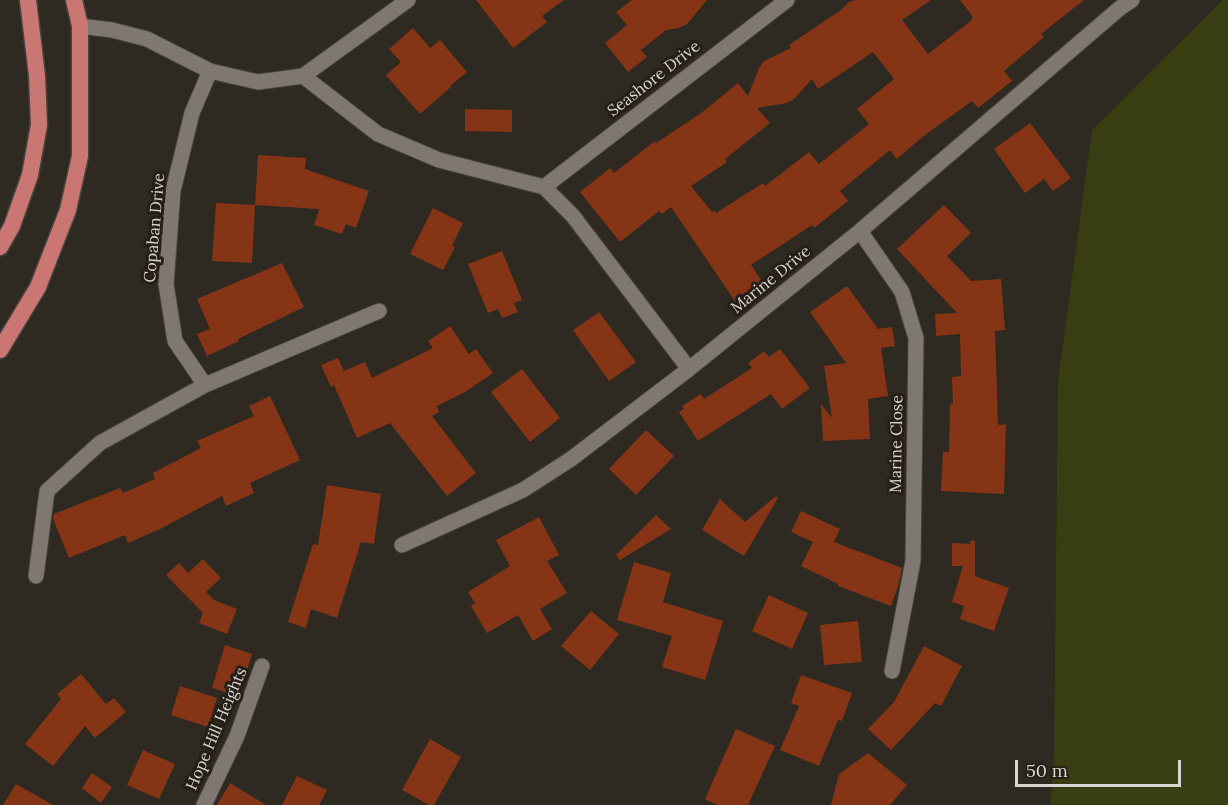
<!DOCTYPE html>
<html>
<head>
<meta charset="utf-8">
<style>
  body { margin:0 }
  #map { position:relative; width:1228px; height:805px; overflow:hidden; background:#2e2921; font-family:Lora,serif }
  canvas { display:block }
  .scale { position:absolute; left:1015px; top:760px; width:166px; height:27px; box-sizing:border-box; border:3px solid #d9d5d0; border-top:0; padding-left:8px; font-size:18px; line-height:21px; white-space:nowrap; color:#d9d5d0; -webkit-text-stroke:4px #251f18; paint-order:stroke }
</style>
</head>
<body>
<div id="map">
<canvas width="1228" height="805"></canvas>
<div class="scale">50 m</div>
</div>
<script>
const context = document.querySelector('canvas').getContext('2d');
context.lineJoin = 'round';
function fill(path, color) {
  context.fillStyle = color;
  context.fill(path, 'evenodd');
}
function trace(path, color, width, dash) {
  context.strokeStyle = color;
  context.lineWidth = width;
  context.lineCap = dash ? 'butt' : 'round';
  context.setLineDash(dash || []);
  context.stroke(path);
}
function label(font, color, halo, rows, align = 'center') {
  context.font = font + ' Lora,serif';
  context.lineWidth = 6;
  context.setLineDash([]);
  context.textBaseline = 'middle';
  context.strokeStyle = halo;
  context.fillStyle = color;
  for (const [text, x, y, turn = 0] of rows) {
    context.save();
    context.translate(x, y);
    context.rotate((+turn || 0) * Math.PI / 180);
    context.textAlign = isNaN(turn) ? turn : align;
    if (halo) context.strokeText(text, 0, 0);
    context.fillText(text, 0, 0);
    context.restore();
  }
}
const green = new Path2D(`
  M1223 0H1228V805H1050L1054 755 1058 381 1092 130Z`);
const building = new Path2D(`
  M476 0H564L542 16 547 22 513 48Z
  M632 0H707L687 24 679 28 666 30 641 50 647 57 628 72 605 43 627 25 616 12Z
  M855 0H931L902 20 928 54 972 20 971 19 973 17 960 0H1084L1041 34 1044 37 1004 71 1012 81 978 108 972 101 921 138 897 159 890 150 840 191 848 201 814 228 812 225 751 265 769 291 741 310 671 207 662 214 659 211 620 242 580 192 610 168 614 173 655 141 656 143 700 114 738 83 748 96 759 68 764 61 791 48 789 45 841 10 849 2ZM873 52 894 79 857 109 869 124 819 164 809 152 765 186 763 183 716 213 715 211 712 212 691 186 727 162 725 159 770 123 757 108 787 103 794 99 812 79 818 89Z
  M413 28 430 48 440 40 467 72 450 86 451 87 420 114 386 75 401 62 389 49Z
  M465 109 512 110V132L465 131Z
  M1030 123 1071 178 1053 191 1044 179 1025 193 994 149Z
  M258 155 306 158 305 169 369 191 356 228 346 224 342 234 314 225 319 209 255 205Z
  M216 203 255 205 252 263 212 261Z
  M944 205 971 233 947 256 971 281 1001 279 1005 330 995 331 998 425 1006 424 1004 494 941 491 943 452H949L950 404H953L952 377 961 376 960 334 936 336 935 314 957 313 897 249Z
  M433 208 463 223 452 246 455 247 443 270 410 254Z
  M502 251 522 300 514 303 518 312 502 318 498 309 488 313 468 264Z
  M282 263 304 307 238 339 239 341 207 356 197 334 210 329 197 299Z
  M847 286 878 329 892 327 895 346 881 348 888 396 868 399 870 439 823 441 821 404 832 418 824 366 846 363 810 312Z
  M599 312 636 362 609 381 573 330Z
  M450 326 469 354 476 349 493 373 465 392 437 406 439 412 432 416 476 473 447 496 390 423 357 438 334 385 331 387 321 365 338 358 344 371 365 362 372 378 433 348 428 341Z
  M780 349 810 388 782 409 771 394 698 441 679 412 684 409 682 406 701 394 704 399 752 368 748 363 764 351 769 357Z
  M522 369 560 418 530 442 491 392Z
  M270 396 300 460 250 483 254 493 226 506 222 496 160 529 128 543 125 535 69 558 53 519 54 514 120 488 123 493 155 479 153 473 201 448 197 441 254 416 249 406Z
  M646 430 674 456 636 495 609 469Z
  M327 485 381 494 374 544 361 542 337 618 311 609 306 628 288 622 313 544 318 545Z
  M776 496 778 498 744 556 702 530 720 499 745 522Z
  M801 511 840 529 834 542 902 568 898 586 891 606 838 586V584L801 566 813 542 791 532Z
  M656 515 671 529 620 560 616 555Z
  M539 517 559 555 547 561 567 593 540 609 552 629 533 641 518 615 487 633 471 606 475 603 468 592 510 566 496 540Z
  M971 540 975 541V576L1009 588 994 631 960 619 964 606 952 602 963 566H952V543L970 544Z
  M203 559 221 578 206 592 214 600 237 609 227 634 199 623 203 613 166 575 179 563 188 573Z
  M634 562 671 573 663 602 723 621 705 680 662 667 672 636 617 620Z
  M769 595 808 613 792 649 752 631Z
  M591 611 619 634 590 670 561 646Z
  M858 621 862 662 824 665 820 625Z
  M225 645 252 654 239 696 212 688Z
  M924 646 962 666 941 706 935 703 891 750 868 729 894 702Z
  M81 674 106 704 114 698 126 712 95 738 85 726 53 766 25 744 61 699 57 694Z
  M801 675 852 693 842 721 838 720 819 766 780 750 799 706 791 703Z
  M180 686 217 698 208 727 171 715Z
  M736 729 775 746 748 805H718L705 799Z
  M430 739 461 757 434 805H429L402 790Z
  M143 750 175 764 159 799 127 785Z
  M868 753 907 785 890 805H831L839 774Z
  M92 773 112 787 101 803 82 788Z
  M297 776 327 790 319 805H282Z
  M230 783 266 805H217Z
  M16 784 53 805H3Z`);
const minor = new Path2D(`
  M80 26 112 30 147 39 210 71 258 82 303 76 408 0
  M303 76 378 134 439 160 544 187 573 216 689 369
  M544 187 787 0
  M860 231 902 292 916 338 913 561 892 671
  M205 385 175 341 166 284 173 191 192 113 210 71
  M402 545 523 490 571 459 689 369 860 231 1120 8 1132 0
  M36 576 47 491 100 443 205 385 379 311
  M204 805 237 736 262 666`);
const trunk = new Path2D(`
  M0 247 12 226 30 175 39 125 37 76 28 0
  M0 350 38 287 68 210 80 156V26L74 0`);
const streetNames = [
  ["Seashore Drive",654,79,-38],
  ["Copaban Drive",155,228,-85],
  ["Marine Drive",771,280,-39],
  ["Marine Close",897,444,-89],
  ["Hope Hill Heights",217,729,-67]
];
fill(green, '#383e12');
fill(building, '#853515');
trace(minor, '#49443e', 17);
trace(trunk, '#49443e', 19);
trace(minor, '#7f7870', 15);
trace(trunk, '#ca7673', 16);
label('16px', '#d9d5d0', '#251f18', streetNames);
</script>
</body>
</html>
